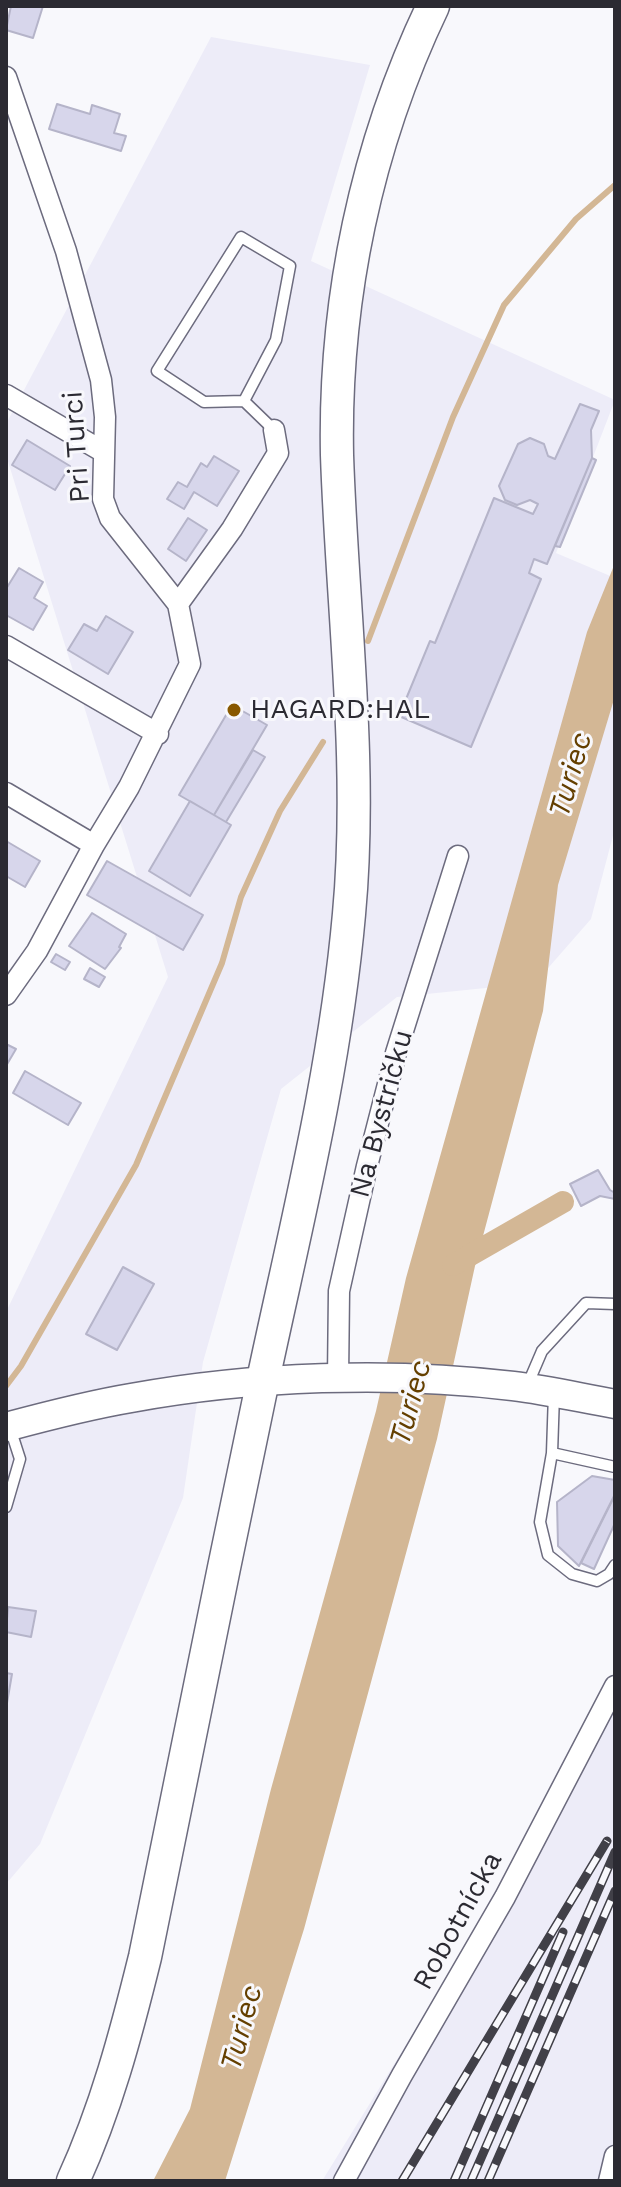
<!DOCTYPE html>
<html>
<head>
<meta charset="utf-8">
<style>
  body { margin:0 }
  #map { position:relative; width:621px; height:2187px; overflow:hidden; background:#f8f8fc; font-family:"Work Sans",sans-serif }
  canvas { display:block }
  .frame { position:absolute; inset:0; border:8px solid #2b2a32; pointer-events:none }
</style>
</head>
<body>
<div id="map">
<canvas width="621" height="2187"></canvas>
<div class="frame"></div>
</div>
<script>
const context = document.querySelector('canvas').getContext('2d');
context.lineJoin = 'round';
function fill(path, color) {
  context.fillStyle = color;
  context.fill(path, 'evenodd');
}
function trace(path, color, width, dash) {
  context.strokeStyle = color;
  context.lineWidth = width;
  context.lineCap = dash ? 'butt' : 'round';
  context.setLineDash(dash || []);
  context.stroke(path);
}
function label(font, color, halo, rows, align = 'center') {
  context.font = font + ' "Work Sans",sans-serif';
  context.lineWidth = 6;
  context.setLineDash([]);
  context.textBaseline = 'middle';
  context.strokeStyle = halo;
  context.fillStyle = color;
  for (const [text, x, y, turn = 0] of rows) {
    context.save();
    context.translate(x, y);
    context.rotate((+turn || 0) * Math.PI / 180);
    context.textAlign = isNaN(turn) ? turn : align;
    if (halo) context.strokeText(text, 0, 0);
    context.fillText(text, 0, 0);
    context.restore();
  }
}
const built = new Path2D(`
  M211 37 370 65 311 261 615 400 556 553 615 578V828L591 919 535 983 397 997 281 1089 203 1362 183 1498 40 1844 6 1884V1312L168 977 6 455V424Z
  M615 1706V2181H322Z`);
const water = new Path2D(`
  M615 563V696L558 885 543 1011 475 1266 437 1439 304 1929 225 2181H153L190 2109 271 1789 376 1411 406 1278 587 632Z`);
const stream = new Path2D(`
  M368 641 453 417 504 305 576 219 615 185
  M6 1386 21 1366 136 1165 222 963 241 897 280 811 323 742`);
const canal = new Path2D(`
  M453 1265 563 1202`);
const building = new Path2D(`
  M11 6H43L33 38 6 30Z
  M57 104 90 114 92 105 120 114 114 133 126 136 121 151 49 129Z
  M580 404 599 411 591 430 592 458 547 564 534 559 529 573 541 579 471 747 399 716 430 641 435 643 494 498 533 514 538 504 530 500 517 505 505 500 499 486 518 444 530 438 544 444 548 456 555 459Z
  M27 440 70 466 55 490 12 465Z
  M214 456 239 471 217 506 194 492 184 509 167 499 178 482 187 487 201 463 207 467Z
  M592 458 596 460 560 547 555 546Z
  M188 518 207 530 186 561 168 549Z
  M19 568 43 582 34 598 47 606 33 630 6 615V589Z
  M106 616 133 632 108 674 68 650 84 624 97 631Z
  M232 705 267 725 214 815 179 795Z
  M253 750 265 757 226 822 214 815Z
  M190 801 231 825 190 896 149 871Z
  M6 841 40 861 25 887 6 876Z
  M107 861 203 915 183 950 87 895Z
  M92 913 126 934 119 947 121 948 105 969 69 946Z
  M56 954 70 962 65 970 51 962Z
  M90 968 105 977 99 987 84 979Z
  M6 1044 16 1049 6 1066Z
  M25 1071 81 1103 68 1125 13 1093Z
  M598 1170 610 1190 615 1193V1199L600 1196 581 1206 570 1184Z
  M123 1267 154 1284 117 1350 86 1334Z
  M592 1476 615 1480V1494L579 1566 558 1546 557 1502Z
  M614 1497 615 1523 594 1569 581 1563Z
  M8 1607 36 1611 31 1637 6 1632Z
  M6 1673 12 1674 7 1703H6Z`);
const lane = new Path2D(`
  M244 401 204 402 157 371 241 237 290 266 276 340 244 401 274 430
  M527 1386 542 1351 586 1303 615 1304
  M554 1394 552 1453 540 1522 548 1555 572 1574 597 1581 609 1574 615 1565
  M552 1453 615 1467
  M6 1507 20 1459 10 1428`);
const street = new Path2D(`
  M6 77 66 251 101 380 105 417 103 499 110 518 178 604 190 664 129 787 94 845 37 951 6 995
  M6 395 102 451
  M178 604 232 529 278 453 274 430
  M6 646 158 734
  M6 793 94 845
  M338 1379 339 1291 367 1166 396 1053 458 856
  M344 2181 402 2075 505 1897 615 1686
  M609 2181 615 2156`);
const secondary = new Path2D(`
  M6 1427C47 1416 89 1405 131 1398 251 1376 392 1371 513 1386 547 1390 581 1398 615 1404`);
const primary = new Path2D(`
  M73 2181C106 2109 126 2034 145 1957 185 1765 222 1572 263 1380 296 1225 335 1072 349 914 363 764 342 606 337 455 334 300 366 146 433 6`);
const rail = new Path2D(`
  M402 2181 607 1841
  M454 2181 563 1932
  M471 2181 615 1852
  M488 2181 615 1891`);
const markers = [
  [234,710,8,"#895900"]
];
const streetNames = [
  ["Pri Turci",77,447,-94],
  ["Na Bystričku",382,1114,-75],
  ["Robotnícka",458,1921,-61]
];
const poiNames = [
  ["HAGARD:HAL",250,710]
];
const waterNames = [
  ["Turiec",571,775,-74],
  ["Turiec",411,1403,-75],
  ["Turiec",242,2028,-75]
];
fill(built, '#edecf8');
fill(water, '#d3b795');
trace(stream, '#d3b795', 6);
trace(canal, '#d3b795', 22);
fill(building, '#d7d6eb');
trace(building, '#b5b4c9', 2);
trace(lane, '#6c6b7e', 13);
trace(street, '#6c6b7e', 23);
trace(secondary, '#6c6b7e', 31);
trace(primary, '#6c6b7e', 35);
trace(lane, '#fff', 10);
trace(street, '#fff', 20);
trace(secondary, '#fff', 28);
trace(primary, '#fff', 32);
trace(rail, '#414048', 9);
trace(rail, '#f8f8fc', 6, [18]);
for (const [x, y, r, color] of markers) {
  const dot = new Path2D();
  dot.arc(x, y, r, 0, 2 * Math.PI);
  context.fillStyle = color;
  context.fill(dot);
  trace(dot, '#f8f8fc', 3);
}
label('28px', '#2b2a32', '#f8f8fc', streetNames);
label('28px', '#2b2a32', '#f8f8fc', poiNames, 'left');
label('italic 30px', '#643f00', '#f8f8fc', waterNames);
</script>
</body>
</html>
